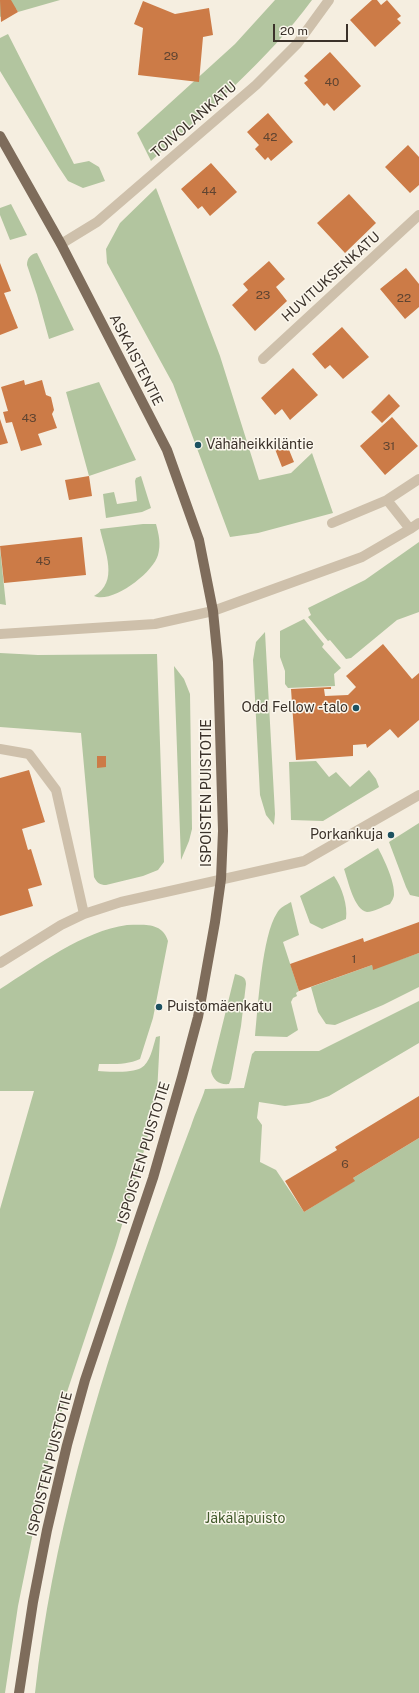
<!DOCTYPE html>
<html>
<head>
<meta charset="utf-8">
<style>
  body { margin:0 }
  #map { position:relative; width:419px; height:1693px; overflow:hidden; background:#f5eee0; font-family:"Public Sans",sans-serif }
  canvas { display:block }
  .scale { position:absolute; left:273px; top:24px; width:75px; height:18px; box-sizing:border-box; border:2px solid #3b322a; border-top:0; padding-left:5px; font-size:12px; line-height:14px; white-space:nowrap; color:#3b322a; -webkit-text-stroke:3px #fbf7ed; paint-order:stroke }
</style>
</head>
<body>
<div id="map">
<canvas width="419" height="1693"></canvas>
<div class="scale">20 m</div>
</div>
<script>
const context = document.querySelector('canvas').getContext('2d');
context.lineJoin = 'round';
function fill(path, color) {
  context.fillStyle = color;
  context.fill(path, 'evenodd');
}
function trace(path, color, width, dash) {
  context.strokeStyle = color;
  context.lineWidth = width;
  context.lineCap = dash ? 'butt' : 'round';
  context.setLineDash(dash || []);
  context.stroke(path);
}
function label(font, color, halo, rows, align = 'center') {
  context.font = font + ' "Public Sans",sans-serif';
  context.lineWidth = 3;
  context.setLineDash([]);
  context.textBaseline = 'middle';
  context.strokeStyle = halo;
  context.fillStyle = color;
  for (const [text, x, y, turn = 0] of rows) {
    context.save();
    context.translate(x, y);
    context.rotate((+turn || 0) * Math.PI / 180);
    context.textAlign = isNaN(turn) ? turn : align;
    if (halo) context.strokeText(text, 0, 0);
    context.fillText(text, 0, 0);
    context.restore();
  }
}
const green = new Path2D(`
  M0 0H60L18 12 16 9 0 17Z
  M275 0H312C266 62 208 110 151 161L137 133 235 44Z
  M8 34 74 164 89 161 99 167 105 181 83 188 68 181 58 166 0 71V38Z
  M156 188 220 356 259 480 291 473 312 453 333 513 258 533 230 537 173 384 107 263 106 249 120 223Z
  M11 204 27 235 10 240 0 215V208Z
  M37 253 74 330 49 339 37 295 27 265C27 259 30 254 37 253Z
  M99 382 136 460 89 476 66 392Z
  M141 476 151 508 142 512 106 518 103 494 114 492 117 504 137 501 135 481 136 478Z
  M143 524H156C159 535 161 544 158 555 153 573 112 604 94 596 119 582 105 552 100 529Z
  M419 542V612L397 620 351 658 346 659 330 640 328 641 308 617 311 615 308 608 365 580Z
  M0 548 6 605 0 604Z
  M304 619 324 644 322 647 341 668 334 674 335 686 288 688 285 684V671L280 657V631Z
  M265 632 275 814 274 825 266 815 260 795 253 660 256 642Z
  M0 653 38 655 157 654 164 862 158 870 143 876 106 885C100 885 97 883 94 877L81 733 0 727Z
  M174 666 184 679 190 694 192 829 189 841 181 860Z
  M316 761 329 777 336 772 350 787 369 770 376 779 379 787 323 821 291 820 289 762Z
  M419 823V897L410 895 406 887 389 842Z
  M378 848C384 859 395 882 394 895 394 897 392 901 390 904 384 906 374 912 367 912 354 910 348 880 344 869Z
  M334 876C342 887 348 906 346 919L322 929 310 923 300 896Z
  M291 902 299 935 283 942 299 991 296 993 297 996 293 998 291 1002 298 1030 287 1037 255 1036C258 1007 262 935 277 913 280 907 286 905 291 902Z
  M127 925C144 925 162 922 168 941L153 1018 140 1059C127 1065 113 1064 99 1064L98 1071C107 1072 133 1073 141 1068 150 1063 153 1047 156 1037L160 1036 157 1094 146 1144 116 1245 67 1392 45 1474 18 1606 5 1693H0V1209L34 1091H0V989C38 965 83 931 127 925Z
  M419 953V987L383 1005 335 1025 326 1024 318 1012 311 987 372 965 373 969Z
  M235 974C242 976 246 977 246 984L241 1026 231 1079 229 1084C219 1085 213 1080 211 1071Z
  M419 1001V1043L329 1096 309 1103 285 1106 259 1102 257 1118 262 1125 260 1162 276 1170 304 1212 354 1181 353 1178 419 1138V1693H35C52 1542 94 1397 144 1254 159 1211 175 1168 191 1126 195 1113 202 1100 205 1089L244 1088 252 1054 255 1051H319Z`);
const building = new Path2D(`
  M0 0H11L18 12 1 22Z
  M372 0H377L381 5 387 0 401 16 397 19 401 23 375 47 350 20Z
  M143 1 175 14 209 8 213 35 203 37 199 82 138 75 143 28 134 24Z
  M330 52 361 86 334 111 327 103 324 106 304 83 308 80 304 76Z
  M268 113 293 142 271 161 268 157 265 160 255 149 259 145 247 132Z
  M408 145 419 157V185L410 193 385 167Z
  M211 163 237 192 210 216 202 206 198 209 181 189Z
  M349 194 376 223 345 253 317 223Z
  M269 261 285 279 276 287 287 301 255 331 232 305 248 290 243 284Z
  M0 263 11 291 4 293 18 328 0 335Z
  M406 268 419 284V307L405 319 380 289Z
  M342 327 369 357 343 379 330 365 325 369 312 354Z
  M293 368 318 395 290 420 282 409 275 415 261 398Z
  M24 380 25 385 42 380 46 395 51 397 54 410 52 414 57 428 38 434 42 445 21 451 12 422 6 423 3 412 8 411 1 387Z
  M389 394 400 406 382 423 371 412Z
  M392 417 418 446 385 475 360 446Z
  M0 419 8 443 0 445Z
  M285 440 294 462 282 467 273 444Z
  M89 476 92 496 69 500 65 480Z
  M82 537 86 575 4 583 0 546Z
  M383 644 412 679 419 673V720L398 738 390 729 367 748 366 744 353 745V756L296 760 291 689 331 687V689H324L325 696 348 695 356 687 346 676Z
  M97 756H106V767L97 768Z
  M29 770 45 822 22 829 28 850 31 849 42 885 28 889 33 906 0 916V778Z
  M419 922V953L373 970 372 965 299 991 290 964 363 938 364 942Z
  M419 1096V1138L353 1178 355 1181 304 1212 285 1181 337 1150 335 1147Z`);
const minor = new Path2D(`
  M61 244 97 222 256 85 297 44 329 0
  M263 359 419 215
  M387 500 410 529
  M332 523 387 500 419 479
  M0 634 155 624 213 611 362 557 410 529 419 523
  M0 749 29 754 56 790 84 914
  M0 963 61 925 84 914 121 902 304 861 419 795`);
const major = new Path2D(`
  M0 136 61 244 167 450 199 540 213 611 218 662 223 831 221 879 215 922 198 1017 182 1077 153 1178 85 1380 67 1445 47 1530 33 1602 19 1693`);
const markers = [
  [198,445,4,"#1d5160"],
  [356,708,4,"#1d5160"],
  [391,835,4,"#1d5160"],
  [159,1007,4,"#1d5160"]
];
const numberNames = [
  ["29",171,56],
  ["40",332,82],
  ["42",270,137],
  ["44",209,191],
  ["23",263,295],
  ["22",404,298],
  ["43",29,418],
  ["31",389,446],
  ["45",43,561],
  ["1",354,959],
  ["6",345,1164]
];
const streetNames = [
  ["TOIVOLANKATU",194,120,-41],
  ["HUVITUKSENKATU",331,277,-42],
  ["ASKAISTENTIE",136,360,63],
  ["ISPOISTEN PUISTOTIE",207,793,-90],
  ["ISPOISTEN PUISTOTIE",144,1153,-73],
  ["ISPOISTEN PUISTOTIE",50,1464,-76]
];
const poiNames = [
  ["Vähäheikkiläntie",206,445],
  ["Odd Fellow -talo",348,708,"right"],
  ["Porkankuja",383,835,"right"],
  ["Puistomäenkatu",167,1007]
];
const parkNames = [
  ["Jäkäläpuisto",245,1519]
];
fill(green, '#b2c59f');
fill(building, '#cc7b47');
trace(minor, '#cec0ab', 10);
trace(major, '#7e6c5b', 10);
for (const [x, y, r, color] of markers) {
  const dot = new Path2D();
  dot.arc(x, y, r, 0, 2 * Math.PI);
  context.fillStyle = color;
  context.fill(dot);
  trace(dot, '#fbf7ed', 1.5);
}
label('12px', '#5f4431', null, numberNames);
label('14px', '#3b322a', '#fbf7ed', streetNames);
label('14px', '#3b322a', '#fbf7ed', poiNames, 'left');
label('14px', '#435b2d', '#fbf7ed', parkNames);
</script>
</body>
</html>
